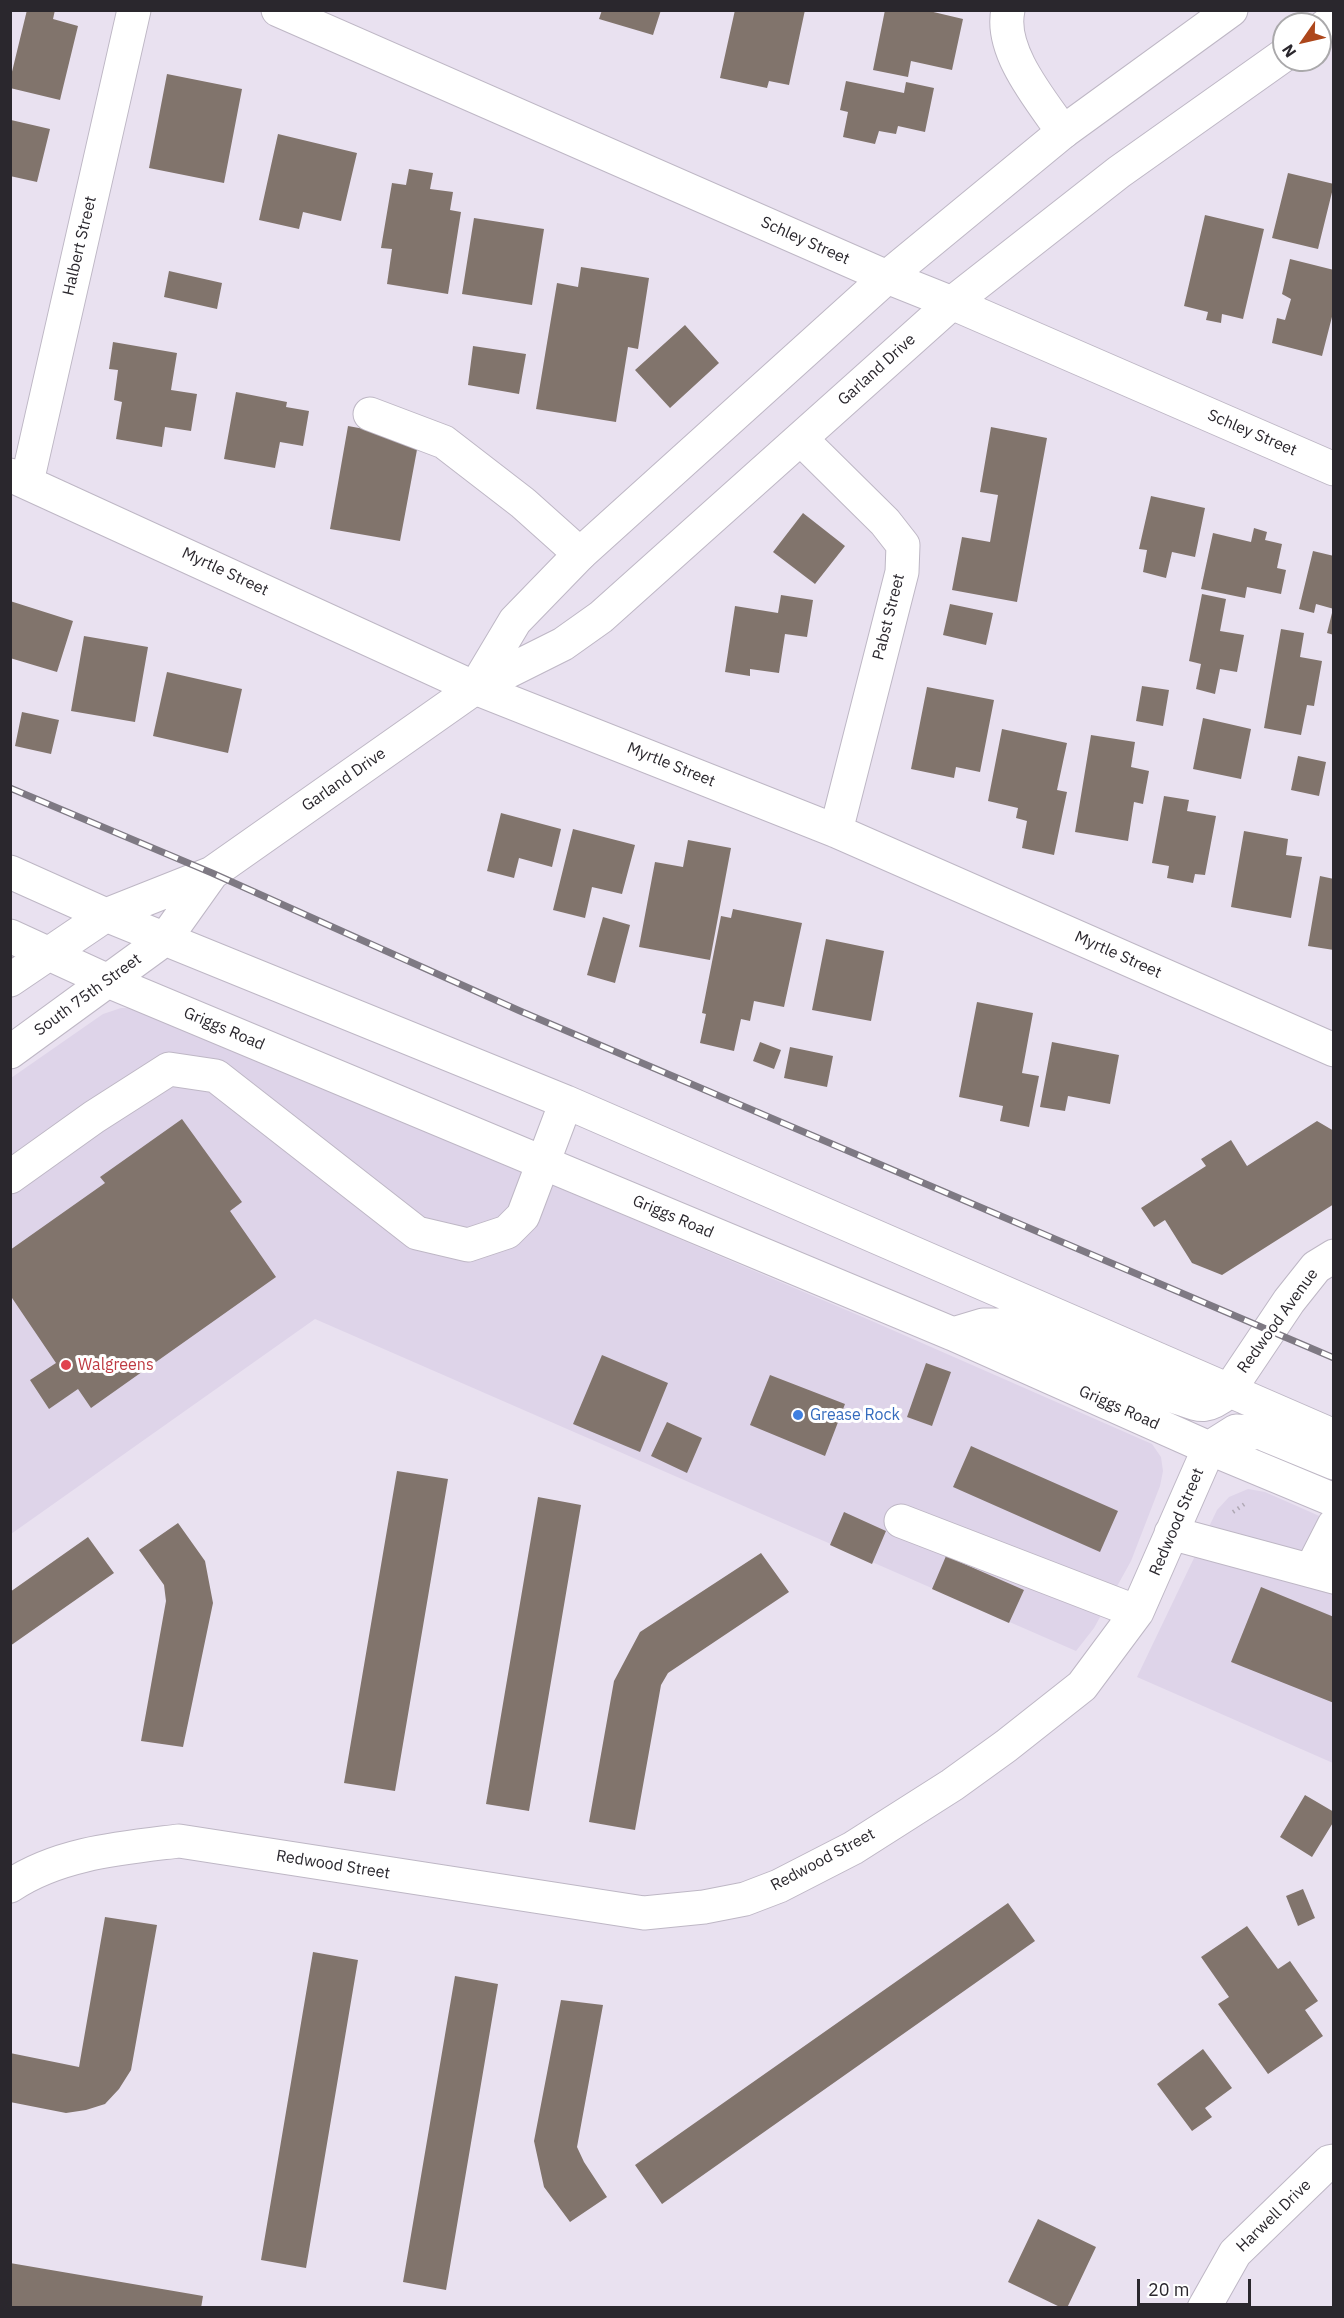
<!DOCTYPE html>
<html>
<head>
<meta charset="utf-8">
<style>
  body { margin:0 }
  #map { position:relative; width:1344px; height:2318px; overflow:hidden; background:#e9e1f0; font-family:"IBM Plex Sans",sans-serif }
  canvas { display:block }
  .frame { position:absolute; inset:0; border:12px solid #2a272d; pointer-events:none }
  .north { position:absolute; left:1272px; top:12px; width:60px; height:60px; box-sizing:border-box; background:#fff; border:2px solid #aaa9ab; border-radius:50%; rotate:236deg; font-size:16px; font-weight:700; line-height:24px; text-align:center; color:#2a272d }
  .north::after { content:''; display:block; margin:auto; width:21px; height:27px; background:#ad471c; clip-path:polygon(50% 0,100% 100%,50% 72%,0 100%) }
  .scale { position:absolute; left:1137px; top:2279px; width:114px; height:27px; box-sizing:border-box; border:3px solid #2a272d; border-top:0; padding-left:8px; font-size:18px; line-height:21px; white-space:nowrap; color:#2a272d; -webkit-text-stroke:4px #fff; paint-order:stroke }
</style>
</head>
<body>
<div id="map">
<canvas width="1344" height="2318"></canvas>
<div class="frame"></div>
<div class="north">N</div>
<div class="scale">20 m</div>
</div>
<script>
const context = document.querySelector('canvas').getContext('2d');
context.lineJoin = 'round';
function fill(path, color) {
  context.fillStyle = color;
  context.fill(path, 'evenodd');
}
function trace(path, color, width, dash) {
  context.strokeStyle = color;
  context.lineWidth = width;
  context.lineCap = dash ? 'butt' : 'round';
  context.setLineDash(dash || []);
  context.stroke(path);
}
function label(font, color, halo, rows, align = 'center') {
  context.font = font + ' "IBM Plex Sans",sans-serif';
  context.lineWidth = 6;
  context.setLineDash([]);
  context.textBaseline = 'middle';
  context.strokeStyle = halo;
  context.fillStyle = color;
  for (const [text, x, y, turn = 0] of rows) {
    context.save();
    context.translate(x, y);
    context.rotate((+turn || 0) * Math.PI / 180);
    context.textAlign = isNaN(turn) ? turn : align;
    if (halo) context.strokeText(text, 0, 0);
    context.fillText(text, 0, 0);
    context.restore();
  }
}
const built = new Path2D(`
  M121 1008H136L865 1318 1152 1444 1161 1457 1163 1471 1160 1486 1131 1561 1094 1628 1076 1651 315 1319 11 1534V1078L103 1014Z
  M1248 1489 1265 1492 1333 1522V1763L1137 1677 1217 1510 1229 1497Z`);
const building = new Path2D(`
  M27 10H55L53 19 78 26 60 100 10 88V80Z
  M602 10H661L653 35 599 19Z
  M735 10H805L789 85 769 81 767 88 720 78Z
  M885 10H925L963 19 952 70 911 61 908 77 873 70Z
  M167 74 242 89 224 183 149 168Z
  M846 81 904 93 906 82 934 88 925 132 898 126 896 134 879 131 875 144 843 137 848 112 840 110Z
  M11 120 50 129 37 182 10 176Z
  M278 134 357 153 341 221 303 212 299 229 259 220Z
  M409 169 433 173 430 189 453 192 450 210 461 212 448 294 387 284 392 249 381 248 392 183 406 185Z
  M1288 173 1334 184 1318 249 1272 238Z
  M1205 215 1264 229 1243 319 1222 314 1221 323 1206 320 1208 312 1184 306Z
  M474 218 544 229 532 305 462 294Z
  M1290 259 1334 270V309L1322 356 1272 343 1277 318 1285 320 1291 299 1282 294Z
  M581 267 649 278 638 349 628 347 616 422 536 409 557 283 578 287Z
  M169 271 222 283 217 309 164 297Z
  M685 325 719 363 670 408 635 370Z
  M113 342 177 353 171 390 197 394 191 431 165 427 162 447 116 439 122 402 114 400 118 370 109 369Z
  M473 346 526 354 519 394 468 385Z
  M236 392 287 402 286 407 309 411 303 446 280 442 275 468 224 459Z
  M348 426 419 439 400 541 330 529Z
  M991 427 1047 438 1017 602 952 590 962 537 990 542 998 495 980 492Z
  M1151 496 1205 508 1195 557 1172 552 1166 578 1143 572 1147 550 1139 549Z
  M803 513 845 546 815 584 773 552Z
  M1254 528 1267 532 1265 540 1282 544 1277 568 1286 570 1281 594 1247 587 1245 598 1201 589 1213 533 1251 542Z
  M1313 551 1334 556V609L1316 604 1314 613 1299 609Z
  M1202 594 1226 599 1220 631 1244 635 1237 672 1220 669 1215 694 1196 689 1201 664 1189 661Z
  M781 595 813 600 807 637 785 634 779 673 750 669V676L725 672 735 606 778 613Z
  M10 601 73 621 57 672 10 658Z
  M950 604 993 613 986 645 943 635Z
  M1333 609H1334V635L1327 633Z
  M1281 629 1304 633 1300 657 1322 661 1314 706 1307 705 1301 735 1264 728Z
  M84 636 148 647 135 722 71 711Z
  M167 672 242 689 228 753 153 736Z
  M1142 686 1169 690 1163 726 1136 721Z
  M927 687 994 700 980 772 956 767 954 778 911 769Z
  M22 712 59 720 51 754 15 746Z
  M1203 718 1251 729 1241 779 1193 769Z
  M1002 729 1067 743 1057 790 1067 792 1054 855 1022 848 1027 821 1016 818 1018 808 988 801Z
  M1091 735 1135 742 1131 767 1149 771 1143 804 1134 802 1128 841 1075 832Z
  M1298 756 1326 762 1319 796 1291 790Z
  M1164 796 1189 800 1187 811 1216 816 1205 875 1195 874 1193 883 1167 878 1169 866 1152 863Z
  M501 813 561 829 552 867 519 858 514 878 487 871Z
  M573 829 635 845 622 894 592 887 585 918 553 910Z
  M1244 831 1288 839 1286 855 1302 857 1291 918 1231 907Z
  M688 840 731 848 710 960 639 947 655 862 683 867Z
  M1320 876 1334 879V950L1308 946Z
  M733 909 802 923 784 1007 754 1001 750 1021 741 1019 734 1051 700 1043 706 1014 702 1013 721 916 731 918Z
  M603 917 630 925 615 983 587 975Z
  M826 939 884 951 871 1021 812 1010Z
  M977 1002 1033 1013 1022 1073 1039 1076 1029 1127 1000 1121 1003 1106 959 1097Z
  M760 1042 781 1050 774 1069 753 1061Z
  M1052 1042 1119 1055 1110 1104 1068 1096 1065 1111 1040 1107Z
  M790 1047 833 1056 827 1087 784 1078Z
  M182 1119 242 1202 230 1211 276 1277 91 1408 78 1389 49 1409 30 1380 56 1363 10 1295V1250L105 1183 100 1177Z
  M1317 1121 1334 1131V1204L1222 1275 1192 1263 1165 1220 1154 1227 1141 1208 1206 1166 1201 1159 1231 1140 1247 1166Z
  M602 1355 668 1383 640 1452 573 1424Z
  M926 1363 951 1372 932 1426 907 1417Z
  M770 1375 845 1404 825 1456 750 1425Z
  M667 1422 702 1438 687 1473 651 1456Z
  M971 1446 1118 1511 1100 1552 953 1487Z
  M397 1471 448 1479 395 1791 344 1783Z
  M538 1497 581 1505 529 1811 486 1804Z
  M844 1512 886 1531 872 1564 830 1545Z
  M178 1523 205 1561 213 1603 183 1747 141 1741 166 1601 164 1585 139 1550Z
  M88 1537 114 1573 10 1646V1592Z
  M761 1553 789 1592 668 1673 661 1685 635 1830 589 1822 614 1681 640 1632Z
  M946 1556 1024 1590 1009 1623 932 1589Z
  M1261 1587 1334 1617V1703L1231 1662Z
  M1305 1795 1334 1812V1821L1312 1857 1280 1837Z
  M1303 1889 1315 1918 1298 1926 1286 1896Z
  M1008 1903 1035 1941 662 2204 635 2165Z
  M105 1917 157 1925 131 2070 119 2089 105 2104 86 2110 66 2113 10 2102V2053L79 2067Z
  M1247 1926 1278 1969 1290 1961 1318 2001 1305 2010 1323 2036 1268 2074 1218 2004 1229 1997 1201 1957Z
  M313 1952 358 1960 306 2268 261 2260Z
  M455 1976 498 1984 446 2290 403 2282Z
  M561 2000 603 2005 577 2147 584 2162 607 2197 570 2222 544 2187 534 2141Z
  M1203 2049 1232 2088 1205 2108 1212 2117 1192 2131 1157 2084Z
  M1038 2219 1096 2247 1067 2308H1062L1008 2282Z
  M10 2263 203 2296 201 2308H10Z`);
const path = new Path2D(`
  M1233 1512 1246 1503`);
const minor = new Path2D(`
  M278 10 887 277 952 303 1334 469
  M1008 10C999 51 1041 100 1063 132
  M370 414 444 442 523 503 580 554
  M801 439 885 522 903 545 902 572 836 831
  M10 475 475 688 836 831 1334 1050
  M27 482 134 10
  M10 1177 94 1117 169 1069 216 1076 417 1233 468 1245 507 1232 523 1216 543 1163
  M1228 1392 1289 1301 1316 1267 1334 1256
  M901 1521 1137 1612
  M1171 1533 1334 1577
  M1311 1570 1334 1525
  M10 1886C59 1853 122 1848 179 1841L644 1913 704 1907 745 1899 779 1886 853 1848 952 1785 1006 1746 1082 1686 1137 1612 1209 1448
  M1204 2308 1235 2253 1329 2162 1334 2161`);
const major = new Path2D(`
  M1320 30 1334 20
  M475 688 515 621 580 554 887 277 1063 132 1231 10
  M10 872 106 915 566 1102 1334 1436
  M10 936 108 981 953 1334 1209 1448 1334 1500
  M10 980 106 915 212 873 475 688 563 644 601 617 952 303 1119 172 1284 55
  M10 1052 165 939 212 873
  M543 1163 566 1102
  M953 1334 983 1325H1001L1173 1396C1200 1405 1204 1411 1228 1392
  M1209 1448 1236 1431 1261 1433 1334 1463`);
const rail = new Path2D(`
  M10 788 212 873 520 1011 1334 1358`);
const markers = [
  [66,1365,6,"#e0444e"],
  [798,1415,6,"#3f7fe0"]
];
const streetNames = [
  ["Schley Street",805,241,24],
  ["Halbert Street",80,246,-77],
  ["Garland Drive",877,370,-42],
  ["Schley Street",1252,433,23],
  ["Myrtle Street",225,572,25],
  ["Pabst Street",889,617,-76],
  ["Myrtle Street",671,765,22],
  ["Garland Drive",344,780,-35],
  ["Myrtle Street",1118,955,24],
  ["South 75th Street",88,995,-36],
  ["Griggs Road",224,1029,23],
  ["Griggs Road",673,1217,23],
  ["Redwood Avenue",1278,1321,-54],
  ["Griggs Road",1119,1408,24],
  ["Redwood Street",1177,1522,-67],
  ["Redwood Street",823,1860,-28],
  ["Redwood Street",333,1865,9],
  ["Harwell Drive",1274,2216,-44]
];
const healthNames = [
  ["Walgreens",78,1365]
];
const shopNames = [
  ["Grease Rock",810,1415]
];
fill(built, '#ded4e9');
fill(building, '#81746c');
trace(minor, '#beb7c5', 35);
trace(major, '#beb7c5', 35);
trace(path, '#afa8b4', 4, [1.5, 4.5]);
trace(minor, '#fff', 33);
trace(major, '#fff', 33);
trace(rail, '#7e7983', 7);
trace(rail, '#fff', 4.5, [14]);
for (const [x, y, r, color] of markers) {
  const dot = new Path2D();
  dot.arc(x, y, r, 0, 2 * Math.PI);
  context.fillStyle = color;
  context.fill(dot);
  trace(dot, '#fff', 2);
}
label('16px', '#2a272d', '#fff', streetNames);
label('16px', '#be3a42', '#fff', healthNames, 'left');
label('16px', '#366cbe', '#fff', shopNames, 'left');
</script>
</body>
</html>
